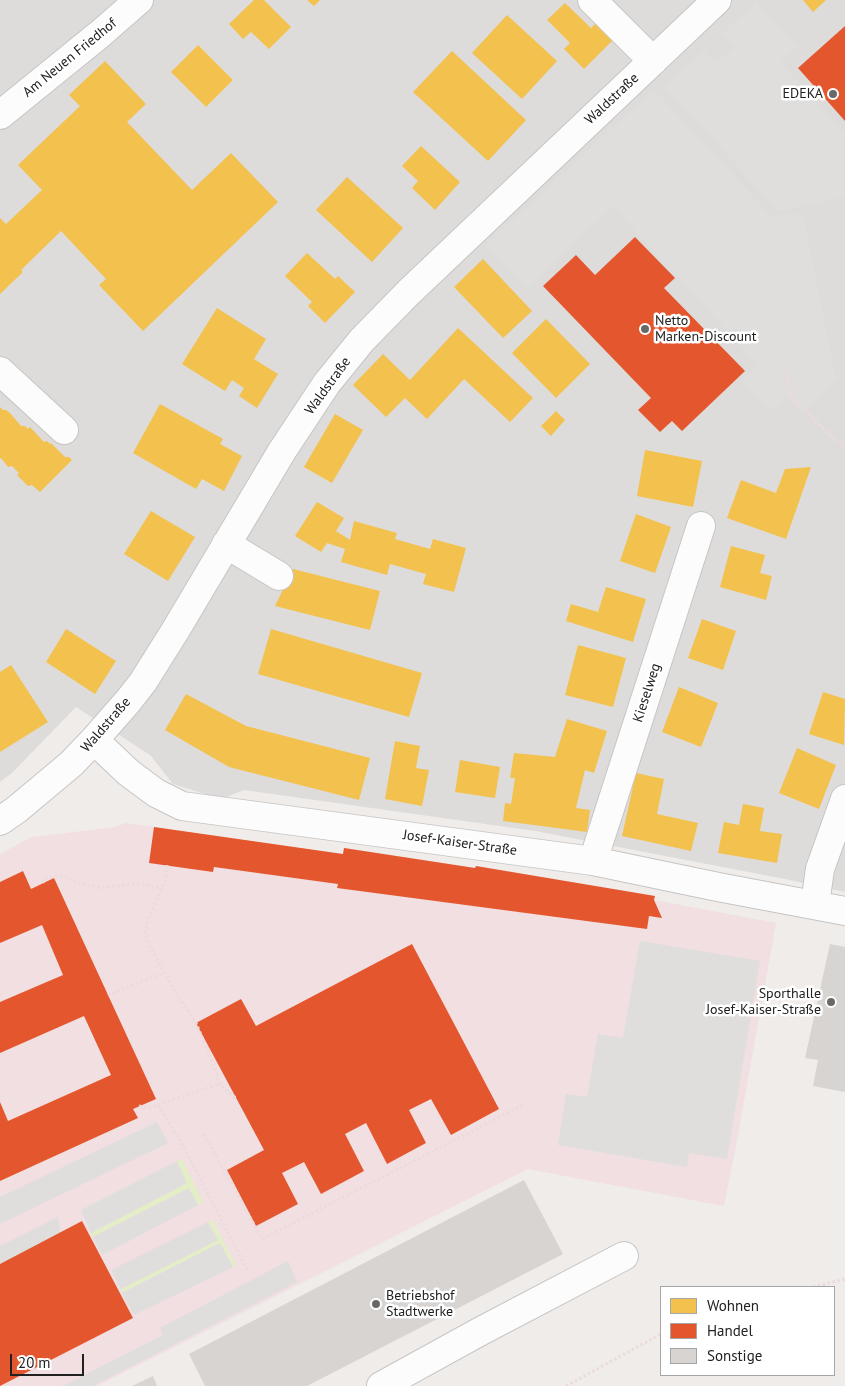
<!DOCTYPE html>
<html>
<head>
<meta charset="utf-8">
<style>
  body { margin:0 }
  #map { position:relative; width:845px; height:1386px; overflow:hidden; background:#efecea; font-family:"PT Sans",sans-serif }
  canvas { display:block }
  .legend { position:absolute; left:660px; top:1286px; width:175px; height:90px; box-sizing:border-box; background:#fff; border:1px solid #a6a6a6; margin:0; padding:6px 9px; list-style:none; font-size:15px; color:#212121 }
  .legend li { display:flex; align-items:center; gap:10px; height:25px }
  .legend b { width:25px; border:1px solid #a6a6a6 }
  .scale { position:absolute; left:10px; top:1354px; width:74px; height:22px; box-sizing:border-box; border:2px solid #212121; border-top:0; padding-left:6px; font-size:15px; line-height:18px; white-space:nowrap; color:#212121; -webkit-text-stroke:4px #fff; paint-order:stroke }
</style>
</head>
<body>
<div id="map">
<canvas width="845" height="1386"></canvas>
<ul class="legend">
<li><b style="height:14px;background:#f2c14e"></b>Wohnen</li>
<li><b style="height:14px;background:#e4572e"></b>Handel</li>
<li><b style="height:14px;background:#d7d4d2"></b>Sonstige</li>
</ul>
<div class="scale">20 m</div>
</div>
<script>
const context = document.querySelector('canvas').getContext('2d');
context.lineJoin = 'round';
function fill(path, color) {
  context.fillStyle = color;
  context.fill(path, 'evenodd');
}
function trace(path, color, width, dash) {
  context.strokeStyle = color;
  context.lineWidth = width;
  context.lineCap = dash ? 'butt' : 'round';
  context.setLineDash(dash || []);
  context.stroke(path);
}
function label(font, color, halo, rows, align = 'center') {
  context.font = font + ' "PT Sans",sans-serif';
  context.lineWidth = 5;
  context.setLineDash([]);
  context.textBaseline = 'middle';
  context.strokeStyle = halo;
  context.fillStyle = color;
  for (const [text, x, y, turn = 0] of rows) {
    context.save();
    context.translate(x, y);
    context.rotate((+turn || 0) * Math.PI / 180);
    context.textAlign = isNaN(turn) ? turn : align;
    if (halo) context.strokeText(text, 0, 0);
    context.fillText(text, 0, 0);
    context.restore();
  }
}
const residential = new Path2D(`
  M0 0H845V892L785 879 535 831 244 790 221 799 173 784 150 755 76 707 12 773 0 782Z`);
const commercial = new Path2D(`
  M126 823 343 854 344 848 475 868 476 866 655 896 654 900 776 923 738 1135 724 1206 528 1169 97 1386H0V854L32 837 115 827Z`);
const grass = new Path2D(`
  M182 1159 203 1202 198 1205 189 1188 93 1237 91 1233 187 1183 177 1161Z
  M213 1220 236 1266 233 1267 220 1243 122 1293 121 1289 218 1240 208 1222Z`);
const parking = new Path2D(`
  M756 2 797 47 780 62 845 134V197L778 211 665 87 704 51 716 63 734 47 722 33Z
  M654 89 771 216 803 214 836 378 801 413 786 396 771 411 741 381 757 364 613 207 526 289 484 246Z
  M640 941 760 961 727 1159 689 1153 687 1167 558 1145 566 1094 587 1097 598 1034 623 1038Z
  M157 1122 168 1143 0 1224V1197Z
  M177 1161 187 1183 91 1233 81 1210Z
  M189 1188 198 1205 102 1255 93 1237Z
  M58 1217 60 1233 0 1264V1246Z
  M208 1222 218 1240 121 1289 111 1270Z
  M220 1243 233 1267 134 1315 122 1293Z
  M288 1261 297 1282 93 1386H63L163 1335 160 1328Z`);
const homes = new Path2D(`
  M254 0H264L291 27 269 49 251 32 243 39 229 24Z
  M307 0H320L314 6Z
  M803 0H826L813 12Z
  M565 3 591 28 596 23 613 40 584 69 564 49 570 43 547 20Z
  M507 15 557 61 522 99 472 53Z
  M198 45 233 80 206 107 171 72Z
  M452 51 526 120 488 161 413 92Z
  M105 61 146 104 127 122 192 190 231 153 278 202 143 331 99 285 106 279 61 231 21 270 23 272 0 294V218L6 224 42 190 18 165 80 106 69 95Z
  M421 146 460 182 435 210 412 188 418 181 402 166Z
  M347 177 403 228 372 262 316 210Z
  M307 253 335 279 338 276 355 292 325 323 308 306 312 302 285 276Z
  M483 259 532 311 503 338 454 287Z
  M217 308 266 339 254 359 278 374 257 408 239 396 244 388 232 380 225 391 182 364Z
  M546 319 590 364 556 398 512 353Z
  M458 328 533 398 510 422 464 379 427 419 405 398 386 417 353 385 383 354 410 380Z
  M160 404 223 439 220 444 242 456 224 491 202 479 196 489 133 453Z
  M0 407 3 410H6L10 413 21 426H25L28 429 30 427 44 442 47 441 50 444 51 443 65 457H69L72 460 40 492 32 485 28 486 17 475 19 473 12 466 8 467 1 458 0 459Z
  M556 411 565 420 551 436 541 426Z
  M335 414 363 430 332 483 304 467Z
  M645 450 702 461 693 507 637 496Z
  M811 467 786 539 727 518 741 480 776 493 785 469Z
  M317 502 344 518 336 531 350 540 354 521 397 533 395 539 430 549 433 539 466 548 454 592 423 584 426 574 390 564 387 575 341 562 345 549 327 543 321 552 295 536Z
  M151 511 195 537 168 581 124 554Z
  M636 514 671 527 655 573 620 561Z
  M731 546 765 555 760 573 772 576 766 600 720 587Z
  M293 569 380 591 370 630 275 606Z
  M606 587 646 599 633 642 566 621 571 604 598 612Z
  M702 619 736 631 723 670 688 658Z
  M66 629 116 661 95 694 46 662Z
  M271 629 422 673 409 717 258 674Z
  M578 645 626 658 613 707 565 695Z
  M11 665 48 722 0 752V672Z
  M679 687 718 703 701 747 662 732Z
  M823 692 845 699 844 745 809 734Z
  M186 694 246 726 370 758 359 800 229 767 165 730Z
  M567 719 607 731 594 773 585 770 576 808 590 810 587 832 503 821 505 803 511 804 515 778H510L514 753 555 757Z
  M395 741 420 746 416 768 429 770 422 806 385 799Z
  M797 748 836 765 819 809 779 793Z
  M460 760 500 767 495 798 455 792Z
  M636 773 664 779 657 814 698 823 691 851 622 836Z
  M743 804 764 808 760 831 782 834 777 863 718 853 724 822 739 825Z`);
const shops = new Path2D(`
  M845 26V121L798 68Z
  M635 237 675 278 664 288 745 371 682 431 672 421 660 432 638 410 651 398 543 286 576 255 595 275Z
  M154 827 343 854 344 848 475 868 476 866 655 896 654 900 662 918 649 916 647 929 337 888 338 884 214 867 213 872 149 863Z
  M23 871 31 889 54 878 156 1099 133 1109 138 1118 0 1181V1102L8 1121 111 1075 84 1016 0 1053V1002L63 975 42 925 0 943V882Z
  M412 944 499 1109 451 1135 431 1099 409 1110 426 1143 387 1164 366 1123 345 1134 364 1171 321 1194 304 1162 282 1173 298 1204 256 1226 227 1170 264 1150 196 1023 241 999 256 1026Z
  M82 1221 133 1318 0 1386V1264Z`);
const building = new Path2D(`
  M830 944 845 947V1092L813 1086 818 1060 805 1058Z
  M524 1180 563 1254 307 1386H205L189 1354Z
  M153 1376 157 1386H132Z`);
const path = new Path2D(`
  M786 371 792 398 845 449
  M167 865 166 878 149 918 145 932 149 945 179 998 196 1023 215 1068 219 1084 237 1099
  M43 883 44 879 60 875 82 884 104 888 137 883 162 888
  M108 995 164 973
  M158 1105 183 1146 248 1271
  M139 1106 149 1108 219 1084
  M204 1134 262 1239 525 1104
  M813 1287 845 1279
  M566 1386 661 1334`);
const minor = new Path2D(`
  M592 0 653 61
  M0 115 100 34 139 0
  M0 371 64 430
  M226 544 279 576
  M94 740 129 773 156 793 182 806 593 861 718 887 845 911
  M0 821 16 810 71 764 94 740 129 700 143 682 175 631 282 451 327 383 362 340 409 292 717 0
  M593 861 701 526
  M815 904 820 869 845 799
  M381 1386 481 1331 624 1256`);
const markers = [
  [833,94,5,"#696867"],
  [645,329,5,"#696867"],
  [831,1002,5,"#696867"],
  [376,1304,5,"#696867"]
];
const streetNames = [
  ["Am Neuen Friedhof",70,58,-39],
  ["Waldstraße",612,99,-43],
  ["Waldstraße",328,386,-54],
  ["Kieselweg",647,693,-72],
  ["Waldstraße",106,725,-49],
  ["Josef-Kaiser-Straße",460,843,8]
];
const poiNames = [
  ["EDEKA",823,94],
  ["Netto",655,321,"left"],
  ["Marken-Discount",655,337,"left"],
  ["Sporthalle",821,994],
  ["Josef-Kaiser-Straße",821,1010],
  ["Betriebshof",386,1296,"left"],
  ["Stadtwerke",386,1312,"left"]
];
fill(residential, '#dedcdb');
fill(commercial, '#f1dfe1');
fill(grass, '#e3eec7');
fill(parking, '#dfdedd');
fill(homes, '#f2c14e');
fill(shops, '#e4572e');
fill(building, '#d7d4d2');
trace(minor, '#c6c5c4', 30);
trace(path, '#ecdadc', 3, [2.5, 2.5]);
trace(minor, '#fdfcfc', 28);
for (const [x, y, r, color] of markers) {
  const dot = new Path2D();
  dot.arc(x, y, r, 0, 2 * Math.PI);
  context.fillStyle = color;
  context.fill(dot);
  trace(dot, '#fff', 2);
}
label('14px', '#212121', '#fff', streetNames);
label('14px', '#212121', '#fff', poiNames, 'right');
</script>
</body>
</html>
